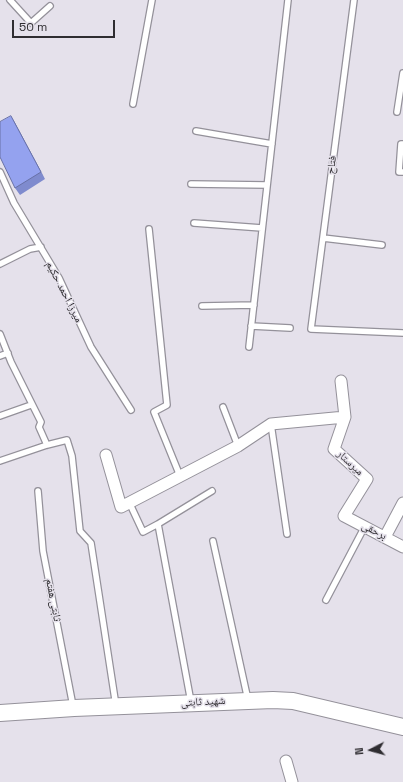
<!DOCTYPE html>
<html>
<head>
<meta charset="utf-8">
<style>
  body { margin:0 }
  #map { position:relative; width:403px; height:782px; overflow:hidden; background:#e5e1eb; font-family:"Space Grotesk",sans-serif }
  canvas { display:block }
  .north { position:absolute; left:351px; top:730px; width:40px; height:40px; -webkit-text-stroke:3px #e5e1eb; paint-order:stroke; rotate:264deg; font-size:11px; font-weight:700; line-height:16px; text-align:center; color:#2f2d31 }
  .north::after { content:''; display:block; margin:auto; width:14px; height:18px; background:#2f2d31; clip-path:polygon(50% 0,100% 100%,50% 72%,0 100%) }
  .scale { position:absolute; left:12px; top:20px; width:103px; height:18px; box-sizing:border-box; border:2px solid #2f2d31; border-top:0; padding-left:5px; font-size:12px; line-height:14px; white-space:nowrap; color:#2f2d31; -webkit-text-stroke:3px #e5e1eb; paint-order:stroke }
</style>
</head>
<body>
<div id="map">
<canvas width="403" height="782"></canvas>
<div class="north">N</div>
<div class="scale">50 m</div>
</div>
<script>
const context = document.querySelector('canvas').getContext('2d');
context.lineJoin = 'round';
function trace(path, color, width, dash) {
  context.strokeStyle = color;
  context.lineWidth = width;
  context.lineCap = dash ? 'butt' : 'round';
  context.setLineDash(dash || []);
  context.stroke(path);
}
function fill(path, color) {
  context.fillStyle = color;
  context.fill(path, 'evenodd');
}
function label(font, color, halo, rows, align = 'center') {
  context.font = font + ' "Space Grotesk","Noto Naskh Arabic",sans-serif';
  context.lineWidth = 3;
  context.setLineDash([]);
  context.textBaseline = 'middle';
  context.strokeStyle = halo;
  context.fillStyle = color;
  for (const [text, x, y, turn = 0] of rows) {
    context.save();
    context.translate(x, y);
    context.rotate((+turn || 0) * Math.PI / 180);
    context.textAlign = isNaN(turn) ? turn : align;
    if (halo) context.strokeText(text, 0, 0);
    context.fillText(text, 0, 0);
    context.restore();
  }
}
const lane = new Path2D(`
  M10 0 31 23 50 6
  M354 0 311 329 403 333
  M133 104 152 0
  M397 112 403 73
  M196 131 272 144
  M403 144H401L399 172H403
  M0 172 14 203 59 278 91 347 131 410
  M191 184 267 185
  M194 223 262 228
  M149 229 167 405 154 412 180 476
  M323 238 382 245
  M0 264 30 249 41 247
  M202 306 254 305
  M251 326 290 328
  M0 334 11 362 41 422 39 427 47 445
  M249 347 288 0
  M0 356 8 353
  M223 407 238 446
  M0 416 31 405
  M271 424 287 534
  M0 461 47 445 67 440 72 456 80 531 91 543 116 706
  M38 491 43 551 73 706
  M129 502 143 532 158 524 191 702
  M158 524 212 491
  M213 541 248 700
  M326 600 365 526`);
const street = new Path2D(`
  M341 381 345 417 334 449 367 479 344 516 403 547
  M106 455 121 507 238 446 271 424 345 417
  M385 537 403 503
  M286 761 292 782`);
const secondary = new Path2D(`
  M0 713 74 708 273 700 293 701 403 727`);
const wall = new Path2D(`
  M11 116 15 123 45 179 20 195 15 188Z`);
const shadedWall = new Path2D(`
  M11 116 15 123 45 179 41 172Z`);
const building = new Path2D(`
  M11 116 41 172 15 188 0 157V122Z`);
const streetNames = [
  ["فتاح",332,165,-83],
  ["میرزا احمد حکیم",64,292,63],
  ["میرستار",350,463,43],
  ["برحقی",374,531,27],
  ["ثابتی هفتم",53,600,79],
  ["شهید ثابتی",203,702,-3]
];
trace(lane, '#94919a', 8);
trace(street, '#94919a', 13);
trace(secondary, '#94919a', 18);
trace(lane, '#fff', 5.5);
trace(street, '#fff', 11);
trace(secondary, '#fff', 16);
fill(wall, '#7f8bce');
fill(shadedWall, '#6871a7');
fill(building, '#94a2ef');
trace(building, '#6871a7', 1);
label('11px', '#2f2d31', '#e5e1eb', streetNames);
</script>
</body>
</html>
